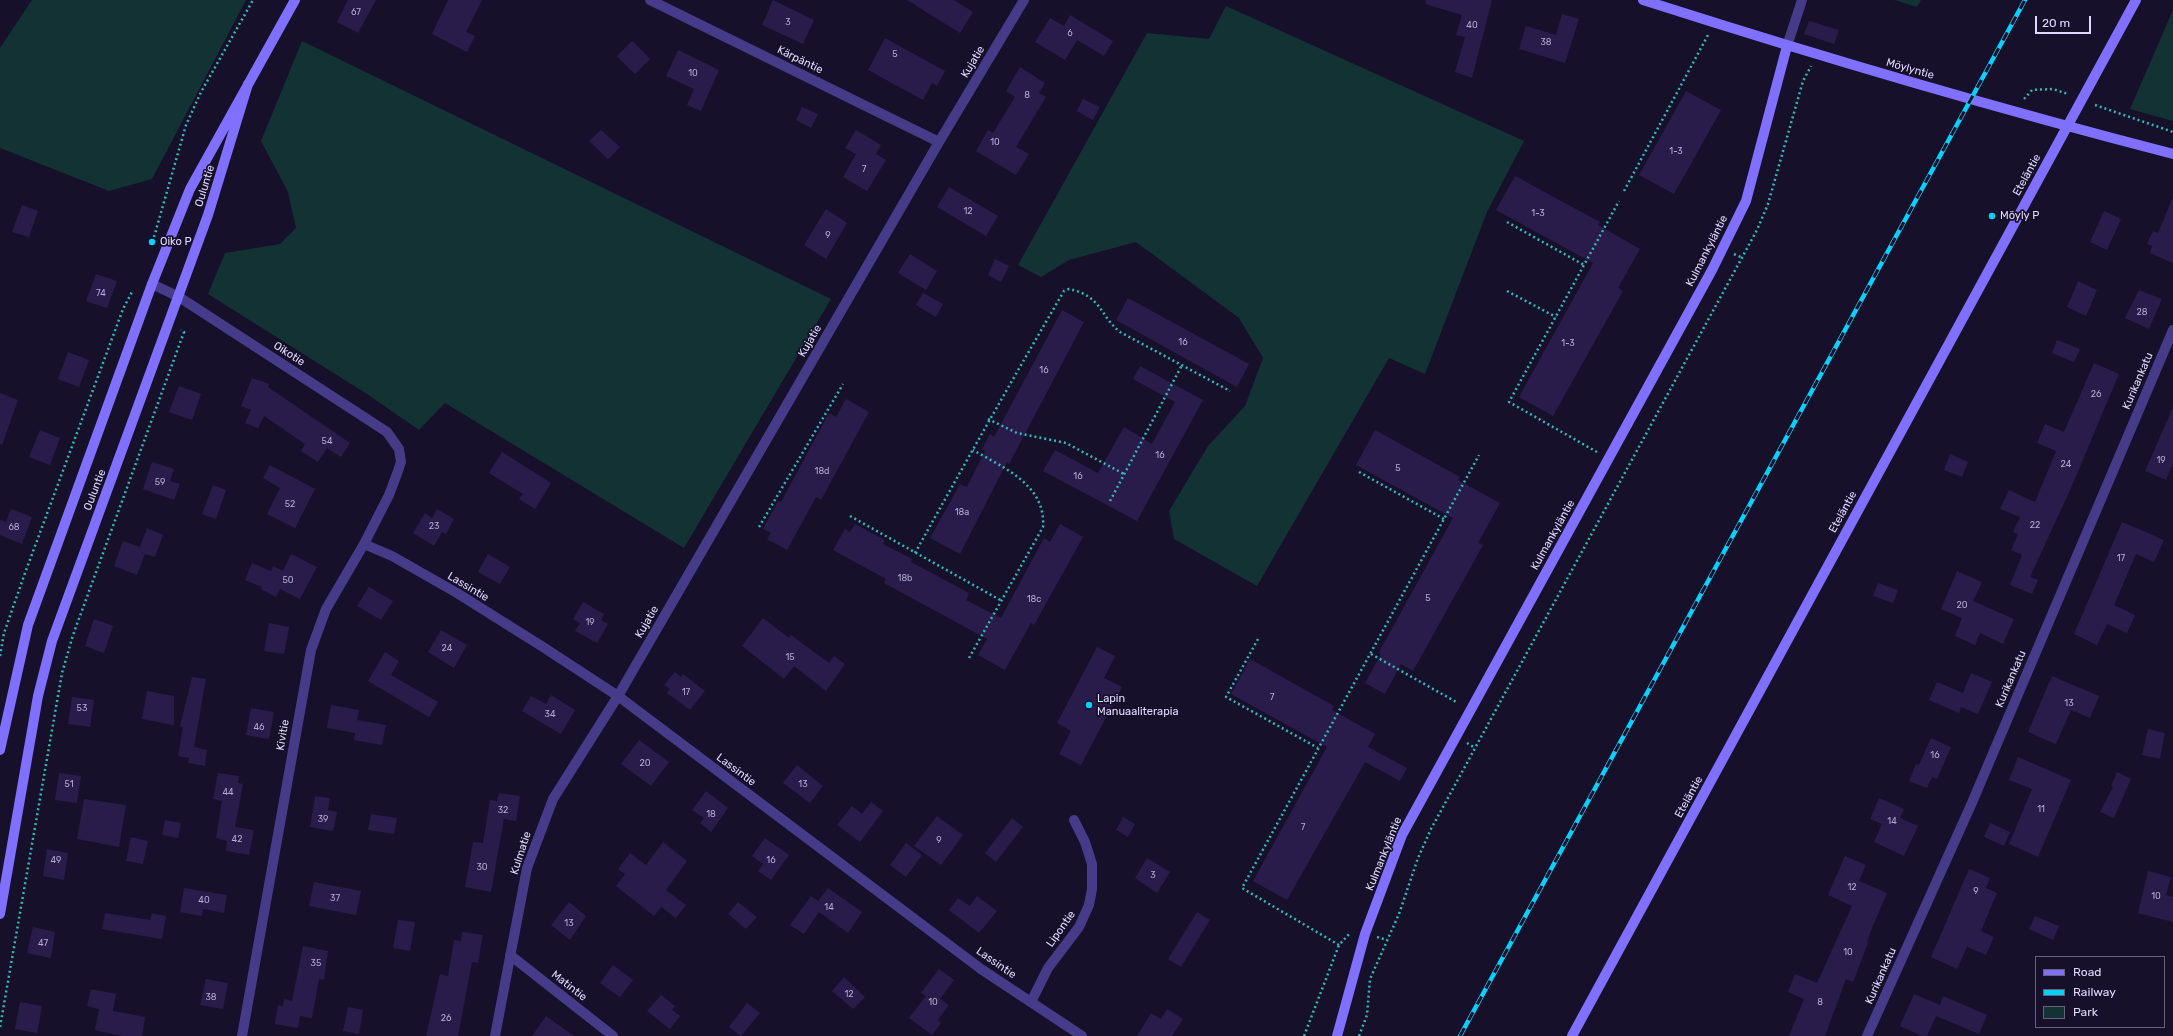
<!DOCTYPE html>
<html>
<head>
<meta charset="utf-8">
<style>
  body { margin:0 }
  #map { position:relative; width:2173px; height:1036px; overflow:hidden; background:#17102a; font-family:Rubik,sans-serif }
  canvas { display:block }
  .legend { position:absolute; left:2035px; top:956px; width:130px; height:72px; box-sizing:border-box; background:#17102a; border:1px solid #67607f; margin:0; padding:5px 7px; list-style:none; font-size:12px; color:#e0d9ff }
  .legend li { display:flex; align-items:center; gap:8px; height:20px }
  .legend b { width:20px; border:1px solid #67607f }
  .scale { position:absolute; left:2035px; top:16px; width:56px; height:18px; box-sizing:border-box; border:2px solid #e0d9ff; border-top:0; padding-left:5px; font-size:12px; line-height:14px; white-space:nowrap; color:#e0d9ff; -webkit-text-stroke:3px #17102a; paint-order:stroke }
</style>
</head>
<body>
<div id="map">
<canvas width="2173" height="1036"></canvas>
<ul class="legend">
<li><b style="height:5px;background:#7f70ff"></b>Road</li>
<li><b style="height:5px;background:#05d1ff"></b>Railway</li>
<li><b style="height:11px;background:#133234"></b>Park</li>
</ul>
<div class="scale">20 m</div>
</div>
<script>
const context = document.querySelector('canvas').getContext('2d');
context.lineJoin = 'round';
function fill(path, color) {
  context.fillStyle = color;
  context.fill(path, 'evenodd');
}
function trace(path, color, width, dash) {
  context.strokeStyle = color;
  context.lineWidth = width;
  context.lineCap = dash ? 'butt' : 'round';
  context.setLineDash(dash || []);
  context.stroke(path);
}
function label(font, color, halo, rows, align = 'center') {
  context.font = font + ' Rubik,sans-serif';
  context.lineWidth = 3.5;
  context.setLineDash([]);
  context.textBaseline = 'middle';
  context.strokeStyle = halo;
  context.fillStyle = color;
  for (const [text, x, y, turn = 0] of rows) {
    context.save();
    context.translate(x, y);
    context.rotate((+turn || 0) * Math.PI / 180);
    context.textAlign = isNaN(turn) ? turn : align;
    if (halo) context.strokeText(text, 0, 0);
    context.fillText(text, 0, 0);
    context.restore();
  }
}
const green = new Path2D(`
  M32 0H246L152 179 109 191 0 148V48Z
  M1894 0H1921L1917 7Z
  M1226 6 1524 141 1487 212 1425 374 1389 358 1257 586 1174 539 1169 511 1208 446 1245 406 1263 358 1239 318 1136 242 1069 260 1041 277 1018 265 1147 33 1209 39Z
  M2173 10V121L2130 109Z
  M302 41 831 299 684 548 445 403 419 430 367 394 208 294 225 253 280 244 296 228 288 192 261 141Z`);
const building = new Path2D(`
  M348 0H376L358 33 337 22Z
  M448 0H482L466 32 475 36 467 52 432 34Z
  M773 0 814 20 803 44 762 25Z
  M907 0H954L973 12 960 33Z
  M1426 0H1492L1472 78 1455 72 1465 37 1456 35 1462 15 1425 4Z
  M1562 14 1579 19 1565 63 1519 49 1526 26 1556 35Z
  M1070 15 1113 41 1104 56 1077 40 1065 60 1035 42 1050 18 1064 26Z
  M1809 21 1839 30 1834 44 1804 34Z
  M885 38 945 71 937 86 932 83 923 100 868 70Z
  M632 41 650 59 635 74 617 56Z
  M678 50 719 70 701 111 687 105 694 89 666 76Z
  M1020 67 1045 83 1039 93 1046 97 1016 147 1029 154 1016 175 976 151 988 130 993 133 1015 97 1006 91Z
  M1686 91 1721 110 1674 194 1639 175Z
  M1083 99 1100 107 1093 120 1077 111Z
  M802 107 818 114 811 128 796 120Z
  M601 130 620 147 608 159 589 141Z
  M856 130 881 145 876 154 886 160 867 191 843 177 856 154 845 148Z
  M1515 176 1600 222 1598 225 1640 249 1618 288 1623 291 1553 416 1519 397 1593 263 1496 210Z
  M949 187 998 216 986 236 937 207Z
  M2173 197V263L2150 253 2152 246 2147 244 2153 231 2158 233Z
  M22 205 38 211 29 237 12 232Z
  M826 209 847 223 826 259 804 245Z
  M2104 211 2121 219 2107 250 2090 242Z
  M910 254 937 271 926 290 898 273Z
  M995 259 1009 266 1001 282 988 275Z
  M96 274 117 281 107 308 86 301Z
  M2078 281 2097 290 2086 316 2067 307Z
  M2139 290 2162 299 2149 329 2125 318Z
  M923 293 943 304 936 317 916 305Z
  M1128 298 1249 364 1237 387 1116 320Z
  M1062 310 1084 322 1009 464 1007 462 960 554 930 538 960 484 967 487 985 451 982 449 990 434 994 437Z
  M2057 340 2080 349 2074 362 2052 353Z
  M68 352 89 360 79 387 58 379Z
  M2094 363 2119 374 2071 488 2030 577 2038 580 2032 594 2010 585 2022 555 2011 550 2018 534 2013 532 2020 517 2000 509 2009 490 2035 502 2056 451 2037 443 2045 424 2064 432Z
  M1140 366 1203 400 1137 521 1043 471 1055 450 1098 473 1124 427 1152 444 1175 402 1133 379Z
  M252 378 269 384 268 387 350 443 341 457 327 448 318 462 301 451 305 444 264 416 258 428 245 423 251 410 241 406Z
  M179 386 201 394 192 420 169 412Z
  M0 393 18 400 2 445 0 444Z
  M846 399 869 412 821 500 816 497 787 550 767 539 771 533 763 529 778 501 781 502 829 413 836 417Z
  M2173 407V464L2166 480 2145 471Z
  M40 430 60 438 50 465 29 457Z
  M1375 430 1460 477 1458 480 1500 503 1478 543 1483 545 1413 671 1401 664 1385 694 1365 683 1381 654 1379 652 1453 518 1356 465Z
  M502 452 551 483 535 509 519 499 523 494 489 473Z
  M1950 454 1968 462 1962 477 1944 470Z
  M152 462 174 469 170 481 180 484 174 500 143 489Z
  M270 465 315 489 295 528 267 514 280 488 263 478Z
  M213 485 226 490 216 519 202 514Z
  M11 509 32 517 22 544 0 535V520L6 522Z
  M437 509 454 519 446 534 442 532 434 546 413 533 425 513 432 518Z
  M2122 522 2164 540 2154 562 2136 554 2114 605 2135 615 2127 633 2107 624 2097 645 2074 634Z
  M855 524 885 540 883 544 912 559 911 562 969 593 966 600 1001 618 1044 538 1050 542 1060 524 1083 537 1034 625 1031 623 1005 670 978 655 987 639 884 583 886 579 833 550 845 529 850 532Z
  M147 528 163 535 155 557 145 554 137 575 114 566 123 541 140 547Z
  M291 554 317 567 300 599 280 589 276 597 261 589 262 587 245 580 252 563 271 571 273 566 283 571Z
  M488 554 510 567 500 584 478 572Z
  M1957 571 1982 582 1973 601 2014 619 2003 644 1980 633 1975 645 1955 636 1962 618 1941 609Z
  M1878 583 1898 590 1893 603 1873 596Z
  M369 587 393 601 381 620 357 606Z
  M583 602 604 614 601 620 608 624 597 643 575 631 580 623 573 619Z
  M763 618 789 638 791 635 829 663 834 656 845 664 826 691 794 666 784 679 742 646Z
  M94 619 113 626 104 653 85 646Z
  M269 623 289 627 284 654 264 651Z
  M441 630 467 645 454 668 428 652Z
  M1097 647 1115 656 1104 678 1122 687 1081 765 1059 754 1071 731 1057 723Z
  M385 652 399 661 391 675 438 702 429 717 368 681Z
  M1250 659 1334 706 1332 710 1375 734 1368 747 1407 768 1400 781 1365 762 1287 900 1253 881 1327 747 1231 694Z
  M675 672 681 677 683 674 705 691 690 710 667 693 670 689 664 685Z
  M1971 673 1992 682 1978 714 1961 707 1959 713 1929 700 1937 682 1963 693Z
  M2052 676 2099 696 2090 718 2071 710 2056 744 2028 732Z
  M192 677 206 679 194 747 207 750 205 766 188 763 189 758 178 756 183 727 180 726Z
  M147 691 174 696V725L142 719Z
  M551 695 575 710 561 734 522 711 531 696 546 704Z
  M72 697 94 700 90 727 68 724Z
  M331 705 359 710 357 720 386 725 382 745 354 740 355 733 327 728Z
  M251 708 274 712 269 739 246 735Z
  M2148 729 2165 733 2160 759 2142 755Z
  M1931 738 1951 747 1937 779 1932 777 1927 788 1909 781 1916 764 1919 765Z
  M639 740 669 762 651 786 621 764Z
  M2018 757 2071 780 2038 857 2009 844 2032 789 2009 780Z
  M797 765 823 786 810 803 783 783Z
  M2117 772 2131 779 2114 818 2100 812 2113 787 2111 786Z
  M59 773 81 776 77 803 55 800Z
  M218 773 239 776 238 783 243 784 235 827 254 830 249 855 226 851 227 841 216 838 222 801 213 799Z
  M706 791 728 808 711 832 700 823 704 818 692 810Z
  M499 793 520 796 516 821 504 819 491 892 465 887 473 842 483 843 490 800 497 801Z
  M315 796 330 798 328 810 337 812 333 831 310 827Z
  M1879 798 1904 809 1900 818 1918 826 1904 856 1874 842 1882 824 1870 819Z
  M84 799 126 805 119 847 77 839Z
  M871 802 883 811 860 842 837 825 852 806 862 814Z
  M371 814 397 818 394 834 368 830Z
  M937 816 963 835 941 865 914 846Z
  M1123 817 1135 824 1128 837 1116 830Z
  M1012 818 1023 827 996 862 985 853Z
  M165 820 181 823 178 838 162 835Z
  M1990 823 2010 832 2004 846 1984 837Z
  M131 837 148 841 143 864 126 861Z
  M765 838 789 855 771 880 758 871 763 864 752 856Z
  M663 842 687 861 666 890 686 905 676 918 661 907 654 916 616 886 625 874 618 869 630 853 646 865Z
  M906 843 922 855 906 877 890 865Z
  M47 849 68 853 64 880 43 876Z
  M1845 856 1866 865 1859 881 1887 893 1870 933 1867 943H1868L1853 982 1846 979 1825 1036H1789L1804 999 1788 992 1795 974 1817 983 1852 906 1828 895Z
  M1147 858 1170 872 1157 893 1135 878Z
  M1969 869 1990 878 1986 888 1997 893 1981 931 1994 937 1986 955 1967 947 1957 969 1931 957Z
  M2148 871 2171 877 2166 895 2173 897V922L2138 913Z
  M314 882 361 891 356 915 309 906Z
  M184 888 227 895 224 913 203 909 202 916 180 912Z
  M828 888 862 912 848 933 819 912 804 934 790 925 811 896 818 901Z
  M977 896 997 911 979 933 949 910 958 898 970 906Z
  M569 902 586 916 570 940 551 925Z
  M738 902 757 917 746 929 728 914Z
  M1197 912 1210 920 1181 967 1168 959Z
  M105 913 150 920 152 913 166 916 162 939 102 929Z
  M2035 916 2059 926 2053 940 2029 929Z
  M398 920 415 922 410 951 393 948Z
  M33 927 55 932 51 958 27 953Z
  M462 932 483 935 478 963 472 962 458 1036H426L440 974 448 976 454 940 461 941Z
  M303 946 328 951 324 980 319 979 312 1018 300 1016 298 1028 275 1024 278 1005 283 1006 284 999 292 1001Z
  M613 965 633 980 620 997 600 983Z
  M939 969 954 980 940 999 949 1005 938 1020 941 1023 932 1035 909 1018 926 996 921 993Z
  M844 977 865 997 853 1009 832 991Z
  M206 979 228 983 223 1009 200 1005Z
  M91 989 116 994 113 1011 145 1017 142 1036H121L95 1030 99 1009 87 1006Z
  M1914 994 1940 1005 1943 996 1987 1015 1979 1034 1936 1016 1927 1036H1922L1900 1026Z
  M661 995 675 1006 672 1010 680 1016 670 1029 647 1011Z
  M20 1002 42 1006 37 1033 15 1029Z
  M747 1003 760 1013 741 1036 729 1027Z
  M348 1007 363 1010 359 1034 343 1031Z
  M1167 1009 1183 1019 1172 1036H1137L1151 1013 1161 1019Z
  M546 1016 574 1036H532Z`);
const path = new Path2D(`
  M2024 99 2032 90 2053 89 2068 94
  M2095 105 2173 132
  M1624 191 1708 35
  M1507 222 1584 265
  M154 237 186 125 201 92 253 0
  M1734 254 1743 258
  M1507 291 1556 317
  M988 419 1017 433 1066 443 1124 474
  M1597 452 1509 402 1619 201
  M1359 472 1444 519
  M1110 501 1182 365
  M850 516 1002 601
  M759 527 843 384
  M915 553C964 465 1013 378 1064 291L1069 289C1102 296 1099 315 1120 332L1230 391
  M1258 639 1226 697 1318 748
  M1371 654 1458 703
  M0 656 4 633 25 573 123 309 133 290
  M969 658 1043 527C1046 485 1004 468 973 450
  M1467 743 1475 748
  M1377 937 1387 940
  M1339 945 1242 888 1479 455
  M0 1027 62 673 73 635 184 332 181 330
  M1304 1036 1339 945 1350 933
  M1359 1036 1367 1015 1370 979 1399 914 1418 858 1431 829 1757 230 1768 204 1803 81 1811 66`);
const street = new Path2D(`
  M650 0 939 142
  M1787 46 1802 0
  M152 284 179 297 387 432 399 449 401 462 398 471 389 495 364 544 326 609 311 650 242 1036
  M364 544 392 556 457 593 543 647 618 696 981 969 1082 1036
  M510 955 613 1036
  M1031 1002 1048 968 1079 927 1089 905 1092 889V864L1085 842 1074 820
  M495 1036 527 868 553 799 618 696 939 142 1024 0
  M1867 1036 1971 805 2173 330`);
const secondary = new Path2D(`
  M1643 0C1818 56 1995 108 2173 154
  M0 750 28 625 152 284 190 189 295 0
  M0 914 38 696 52 641 208 215 248 84
  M1337 1036 1365 934 1402 835 1712 270 1746 201 1787 46
  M1572 1036 2136 0`);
const rail = new Path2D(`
  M1460 1036 2025 0`);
const markers = [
  [1992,216,4,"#05d1ff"],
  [152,242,4,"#05d1ff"],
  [1089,705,4,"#05d1ff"]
];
const numberNames = [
  ["67",356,12],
  ["3",788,22],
  ["40",1472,25],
  ["6",1070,33],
  ["38",1546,42],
  ["5",895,54],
  ["10",693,73],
  ["8",1027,95],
  ["10",995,142],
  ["1-3",1676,151],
  ["7",864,169],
  ["12",968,211],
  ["1-3",1538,213],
  ["9",828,235],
  ["74",101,293],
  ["28",2142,312],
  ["16",1183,342],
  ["1-3",1568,343],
  ["16",1044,370],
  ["26",2096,394],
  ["54",327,441],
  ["16",1160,455],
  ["19",2161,460],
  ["24",2066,464],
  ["5",1398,468],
  ["18d",822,471],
  ["16",1078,476],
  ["59",160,482],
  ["52",290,504],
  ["18a",962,512],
  ["22",2035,525],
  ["23",434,526],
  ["68",14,527],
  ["17",2121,558],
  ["18b",905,578],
  ["50",288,580],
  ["5",1428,598],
  ["18c",1034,599],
  ["20",1962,605],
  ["19",590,622],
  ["24",447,648],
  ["15",790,657],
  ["17",686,692],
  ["7",1272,697],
  ["13",2069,703],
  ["53",82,708],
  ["34",550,714],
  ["46",259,727],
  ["16",1935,755],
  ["20",645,763],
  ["51",69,784],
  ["13",803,784],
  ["44",228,792],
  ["11",2041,809],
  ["32",503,810],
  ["18",711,814],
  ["39",323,819],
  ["14",1892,821],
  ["7",1303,827],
  ["42",237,839],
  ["9",939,840],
  ["49",56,860],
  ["16",771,860],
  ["30",482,867],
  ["3",1153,875],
  ["12",1852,887],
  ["9",1976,891],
  ["10",2156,896],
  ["37",335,898],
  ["40",204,900],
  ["14",829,907],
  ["13",569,923],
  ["47",43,943],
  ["10",1848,952],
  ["35",316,963],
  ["12",849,994],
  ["38",211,997],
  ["10",933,1002],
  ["8",1820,1002],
  ["26",446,1018]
];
const streetNames = [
  ["Kärpäntie",800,60,26],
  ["Kujatie",973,62,-59],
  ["Möylyntie",1910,69,16],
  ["Eteläntie",2027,175,-61],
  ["Ouluntie",205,186,-73],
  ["Kulmankyläntie",1707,251,-63],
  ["Kujatie",810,341,-60],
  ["Oikotie",289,354,33],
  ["Kurikankatu",2138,381,-67],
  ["Ouluntie",95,490,-69],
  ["Eteläntie",1843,512,-61],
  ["Kulmankyläntie",1553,535,-61],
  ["Lassintie",468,587,31],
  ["Kujatie",647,622,-60],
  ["Kurikankatu",2011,679,-67],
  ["Kivitie",283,735,-80],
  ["Lassintie",736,770,37],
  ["Eteläntie",1689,797,-61],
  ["Kulmatie",521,853,-72],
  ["Kulmankyläntie",1384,854,-68],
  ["Lipontie",1061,929,-55],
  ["Lassintie",996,963,35],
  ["Kurikankatu",1881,976,-66],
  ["Matintie",569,986,38]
];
const poiNames = [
  ["Möyly P",2000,216],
  ["Oiko P",160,242],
  ["Lapin",1097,699],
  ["Manuaaliterapia",1097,712]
];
fill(green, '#133234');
fill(building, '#291c4b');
trace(path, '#2fb9bc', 2.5, [2, 3]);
trace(street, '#453b89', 10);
trace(secondary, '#7f70ff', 10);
trace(rail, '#05d1ff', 4.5);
trace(rail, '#17102a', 3, [9]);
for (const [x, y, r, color] of markers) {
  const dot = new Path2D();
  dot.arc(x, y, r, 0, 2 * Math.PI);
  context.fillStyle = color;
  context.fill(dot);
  trace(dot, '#17102a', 1.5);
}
label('9px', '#b2aad2', null, numberNames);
label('11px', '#e0d9ff', '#17102a', streetNames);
label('11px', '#e0d9ff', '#17102a', poiNames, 'left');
</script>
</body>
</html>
